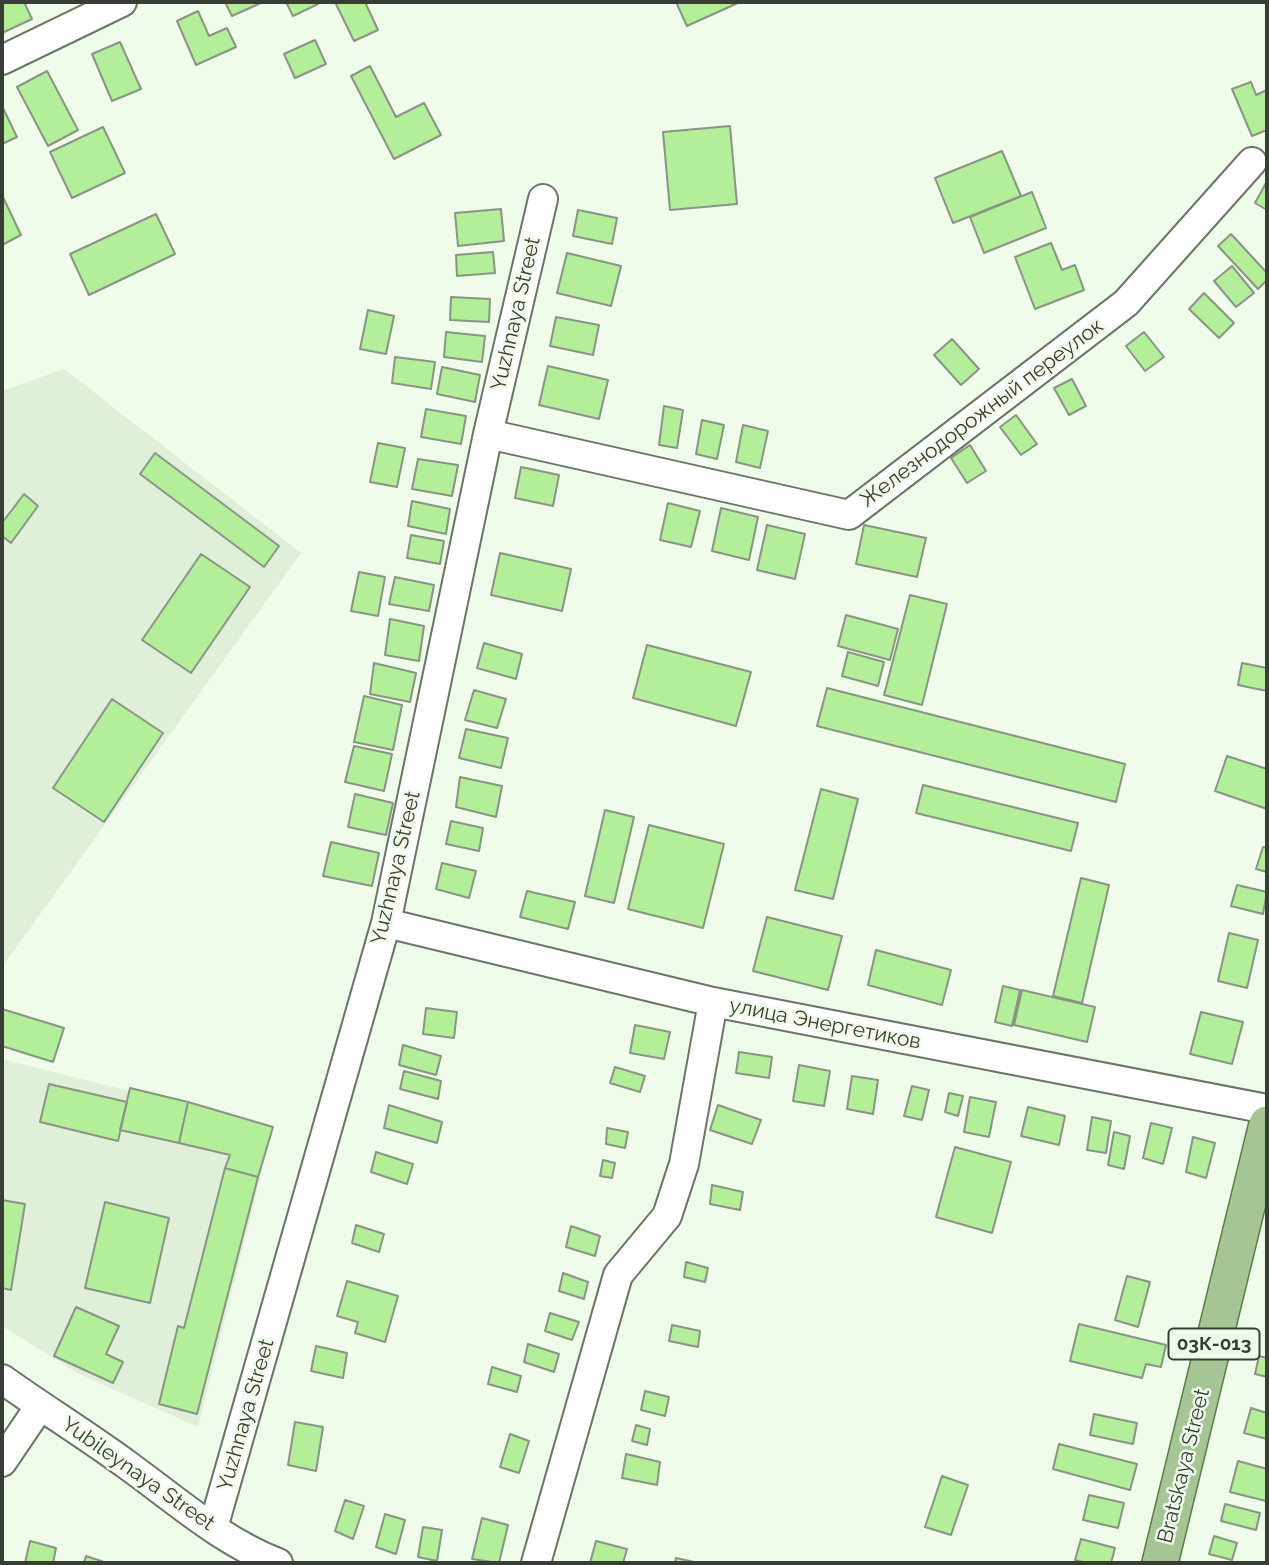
<!DOCTYPE html>
<html>
<head>
<meta charset="utf-8">
<style>
  body { margin:0 }
  #map { position:relative; width:1269px; height:1565px; overflow:hidden; background:#effcea; font-family:Raleway,sans-serif }
  canvas { display:block }
  .frame { position:absolute; inset:0; border:4px solid #383d36; pointer-events:none }
</style>
</head>
<body>
<div id="map">
<canvas width="1269" height="1565"></canvas>
<div class="frame"></div>
</div>
<script>
const context = document.querySelector('canvas').getContext('2d');
context.lineJoin = 'round';
function fill(path, color) {
  context.fillStyle = color;
  context.fill(path, 'evenodd');
}
function trace(path, color, width, dash) {
  context.strokeStyle = color;
  context.lineWidth = width;
  context.lineCap = dash ? 'butt' : 'round';
  context.setLineDash(dash || []);
  context.stroke(path);
}
function label(font, color, halo, rows, align = 'center') {
  context.font = font + ' Raleway,sans-serif';
  context.lineWidth = 5;
  context.setLineDash([]);
  context.textBaseline = 'middle';
  context.strokeStyle = halo;
  context.fillStyle = color;
  for (const [text, x, y, turn = 0] of rows) {
    context.save();
    context.translate(x, y);
    context.rotate((+turn || 0) * Math.PI / 180);
    context.textAlign = isNaN(turn) ? turn : align;
    if (halo) context.strokeText(text, 0, 0);
    context.fillText(text, 0, 0);
    context.restore();
  }
}
const built = new Path2D(`
  M64 369 301 553 2 967V391Z
  M2 1059 273 1127 198 1427 79 1374 2 1326Z`);
const building = new Path2D(`
  M2 2H24L32 19 2 33Z
  M225 2H263L232 16Z
  M286 2H317L318 4 293 16Z
  M335 2H365L378 30 354 41Z
  M676 2H740L687 26Z
  M198 11 209 36 227 28 236 47 196 65 177 21Z
  M315 40 326 64 295 78 284 54Z
  M120 42 141 89 112 101 92 54Z
  M370 66 396 117 424 103 441 135 394 159 351 76Z
  M47 71 78 130 48 146 17 87Z
  M1251 82 1256 95 1267 90V130L1252 136 1232 89Z
  M2 106 17 137 2 144Z
  M730 126 737 204 670 210 663 132Z
  M103 127 125 173 72 198 50 152Z
  M1002 151 1021 196 953 223 935 178Z
  M1266 183H1267V210L1255 203Z
  M1032 192 1046 228 984 253 970 217Z
  M2 195 21 235 2 245Z
  M501 209 504 241 458 246 455 213Z
  M578 210 617 218 612 244 573 236Z
  M156 214 175 254 89 295 70 254Z
  M1231 234 1267 273V280L1258 289 1218 246Z
  M1051 243 1062 270 1075 265 1084 290 1035 309 1015 257Z
  M493 252 495 273 457 276 456 255Z
  M567 253 621 266 611 306 557 293Z
  M1232 266 1254 293 1236 307 1214 281Z
  M1204 293 1234 323 1219 338 1189 309Z
  M451 297 490 299 489 322 450 320Z
  M368 310 394 316 386 354 360 349Z
  M556 317 599 325 593 355 550 346Z
  M446 332 485 336 482 362 444 357Z
  M1144 332 1164 357 1145 371 1126 346Z
  M952 339 979 369 961 385 934 355Z
  M395 357 435 362 431 389 392 383Z
  M548 366 608 380 599 419 539 405Z
  M442 367 480 375 475 402 437 394Z
  M1072 379 1086 406 1069 415 1054 388Z
  M664 406 683 410 677 448 659 445Z
  M426 409 466 416 461 444 421 437Z
  M1016 415 1037 444 1021 455 1000 427Z
  M702 420 724 425 717 459 696 454Z
  M743 425 768 431 760 468 736 462Z
  M378 443 405 448 397 487 370 482Z
  M970 445 986 471 967 483 951 458Z
  M155 453 279 546 264 567 140 474Z
  M418 459 458 465 452 496 412 489Z
  M521 467 559 475 553 506 515 498Z
  M24 494 38 506 11 543 2 536V523Z
  M412 501 450 509 446 534 408 526Z
  M668 503 700 511 691 547 660 540Z
  M721 508 758 517 749 560 712 551Z
  M767 525 805 534 795 579 757 570Z
  M864 525 926 538 917 577 856 564Z
  M411 535 444 541 440 564 407 558Z
  M500 553 571 569 562 611 491 595Z
  M201 554 250 587 191 673 142 640Z
  M359 572 385 577 378 616 351 611Z
  M395 577 434 585 429 611 389 604Z
  M910 595 947 604 922 705 884 695Z
  M846 615 898 629 890 660 838 646Z
  M390 619 424 626 419 661 385 655Z
  M484 643 522 654 516 679 477 668Z
  M647 645 751 672 736 726 633 698Z
  M848 652 884 662 878 686 842 676Z
  M374 663 416 673 410 702 370 694Z
  M1242 663 1267 668V691L1238 685Z
  M827 688 1125 764 1116 802 817 726Z
  M474 690 506 699 497 728 465 720Z
  M364 696 402 705 393 750 354 742Z
  M112 699 163 733 104 822 53 788Z
  M466 729 508 738 501 768 459 758Z
  M354 746 392 754 384 791 345 782Z
  M1227 756 1267 769V809L1215 791Z
  M460 777 502 786 496 817 456 807Z
  M923 785 1078 823 1071 851 916 813Z
  M821 789 858 799 833 899 795 890Z
  M355 794 393 803 386 835 348 827Z
  M605 810 634 817 614 903 585 896Z
  M451 821 483 828 479 851 446 844Z
  M649 825 724 844 703 928 628 909Z
  M331 842 379 853 372 886 323 876Z
  M1263 847 1267 848V872L1256 869Z
  M442 863 476 871 469 898 436 889Z
  M1081 878 1109 885 1082 1003 1053 996Z
  M1237 885 1267 892 1263 914 1231 906Z
  M527 891 575 902 568 929 520 917Z
  M767 917 842 936 828 990 753 971Z
  M1229 933 1258 940 1247 988 1218 981Z
  M876 950 951 970 942 1005 868 985Z
  M1003 986 1020 990 1012 1026 995 1022Z
  M1022 990 1095 1007 1087 1042 1014 1025Z
  M426 1008 457 1012 454 1038 423 1034Z
  M2 1009 64 1028 53 1062 2 1046Z
  M1201 1012 1243 1022 1232 1064 1190 1054Z
  M635 1025 670 1032 664 1059 630 1053Z
  M403 1045 441 1056 436 1075 399 1065Z
  M739 1052 772 1057 769 1078 736 1073Z
  M799 1065 830 1071 824 1106 793 1101Z
  M615 1067 645 1076 640 1092 610 1083Z
  M404 1071 441 1081 438 1099 400 1089Z
  M852 1076 878 1080 873 1114 847 1109Z
  M49 1084 127 1102 118 1141 40 1122Z
  M912 1086 929 1090 922 1120 904 1116Z
  M130 1088 188 1102 179 1143 120 1130Z
  M949 1093 963 1096 958 1116 945 1112Z
  M970 1097 996 1102 989 1137 964 1132Z
  M188 1102 273 1127 258 1177 225 1168 230 1155 179 1143Z
  M389 1105 442 1122 437 1143 384 1128Z
  M718 1105 761 1120 752 1144 710 1130Z
  M1028 1107 1065 1116 1059 1145 1021 1136Z
  M1092 1117 1111 1121 1106 1153 1087 1150Z
  M1151 1123 1172 1128 1163 1164 1143 1158Z
  M607 1128 628 1132 625 1148 606 1144Z
  M1114 1132 1130 1136 1124 1169 1108 1165Z
  M1193 1137 1215 1143 1206 1178 1186 1172Z
  M955 1147 1011 1162 992 1233 936 1217Z
  M376 1152 413 1164 407 1184 371 1172Z
  M603 1160 615 1163 612 1178 600 1176Z
  M225 1168 258 1177 197 1414 159 1404 178 1326 184 1328Z
  M712 1185 743 1192 740 1210 710 1204Z
  M2 1200 25 1204 11 1290 2 1288Z
  M105 1202 169 1218 150 1303 85 1288Z
  M356 1225 384 1234 379 1252 352 1243Z
  M571 1226 600 1236 595 1256 566 1247Z
  M686 1262 708 1268 705 1282 684 1277Z
  M563 1273 588 1282 584 1299 559 1291Z
  M1127 1276 1150 1282 1138 1327 1115 1320Z
  M347 1281 398 1296 385 1342 355 1333 358 1322 337 1316Z
  M76 1307 119 1326 106 1354 123 1362 113 1383 54 1356Z
  M550 1313 579 1322 572 1340 545 1331Z
  M1079 1324 1166 1345 1161 1367 1146 1364 1142 1378 1070 1361Z
  M672 1325 700 1331 698 1347 669 1341Z
  M528 1344 559 1354 554 1372 524 1362Z
  M316 1346 347 1353 343 1378 311 1371Z
  M1259 1356 1267 1358V1377L1255 1374Z
  M492 1367 521 1376 517 1392 488 1384Z
  M645 1391 669 1397 665 1416 641 1410Z
  M1251 1408 1267 1413V1439L1244 1433Z
  M1094 1414 1137 1423 1133 1444 1090 1435Z
  M295 1422 323 1427 316 1471 288 1465Z
  M636 1425 650 1429 647 1445 632 1441Z
  M510 1434 529 1441 519 1473 500 1467Z
  M1059 1444 1137 1464 1130 1490 1053 1469Z
  M626 1454 660 1462 657 1485 622 1478Z
  M1238 1461 1267 1469 1266 1501 1230 1492Z
  M942 1476 968 1485 951 1535 925 1527Z
  M1089 1495 1124 1503 1118 1528 1083 1520Z
  M345 1500 364 1506 353 1539 335 1531Z
  M1225 1504 1260 1513 1256 1530 1221 1521Z
  M385 1514 405 1520 396 1554 376 1547Z
  M482 1518 508 1525 499 1563 472 1559Z
  M423 1527 442 1530 437 1561 418 1557Z
  M1214 1536 1237 1543 1232 1560 1209 1554Z
  M1081 1539 1115 1548 1111 1563H1087L1075 1560Z
  M30 1541 56 1548 53 1563H25Z
  M596 1541 627 1549 623 1563H590Z
  M86 1556 107 1563H84Z
  M676 1558 699 1563H675Z`);
const minor = new Path2D(`
  M2 60 122 2
  M488 434 849 515 1126 303 1252 162
  M386 923 713 1002 1267 1109
  M2 1379C44 1409 88 1436 130 1467 177 1501 223 1542 278 1563
  M2 1462 40 1406
  M213 1528 386 923 488 434 543 199
  M536 1563 618 1275 667 1216 684 1164 713 1002`);
const major = new Path2D(`
  M1160 1563 1267 1124`);
const shields = [
  [1214,1344,91]
];
const shieldNames = [
  ["03К-013",1214,1344]
];
const streetNames = [
  ["Yuzhnaya Street",516,314,-77],
  ["Железнодорожный переулок",982,413,-37],
  ["Yuzhnaya Street",396,868,-77],
  ["улица Энергетиков",825,1024,11],
  ["Yuzhnaya Street",246,1415,-74],
  ["Bratskaya Street",1184,1466,-76],
  ["Yubileynaya Street",138,1474,35]
];
fill(built, '#dfefd8');
fill(building, '#b3ee99');
trace(building, '#899584', 2);
trace(minor, '#6b7666', 32);
trace(major, '#577d44', 38);
trace(minor, '#fff', 28);
trace(major, '#a4c694', 35);
for (const [x, y, w] of shields) {
  const box = new Path2D();
  box.roundRect(x - w / 2, y - 15.5, w, 31, 5);
  context.fillStyle = '#effcea';
  context.fill(box);
  trace(box, '#383d36', 2);
}
label('bold 19px', '#383d36', null, shieldNames);
label('21px', '#383d36', '#effcea', streetNames);
</script>
</body>
</html>
